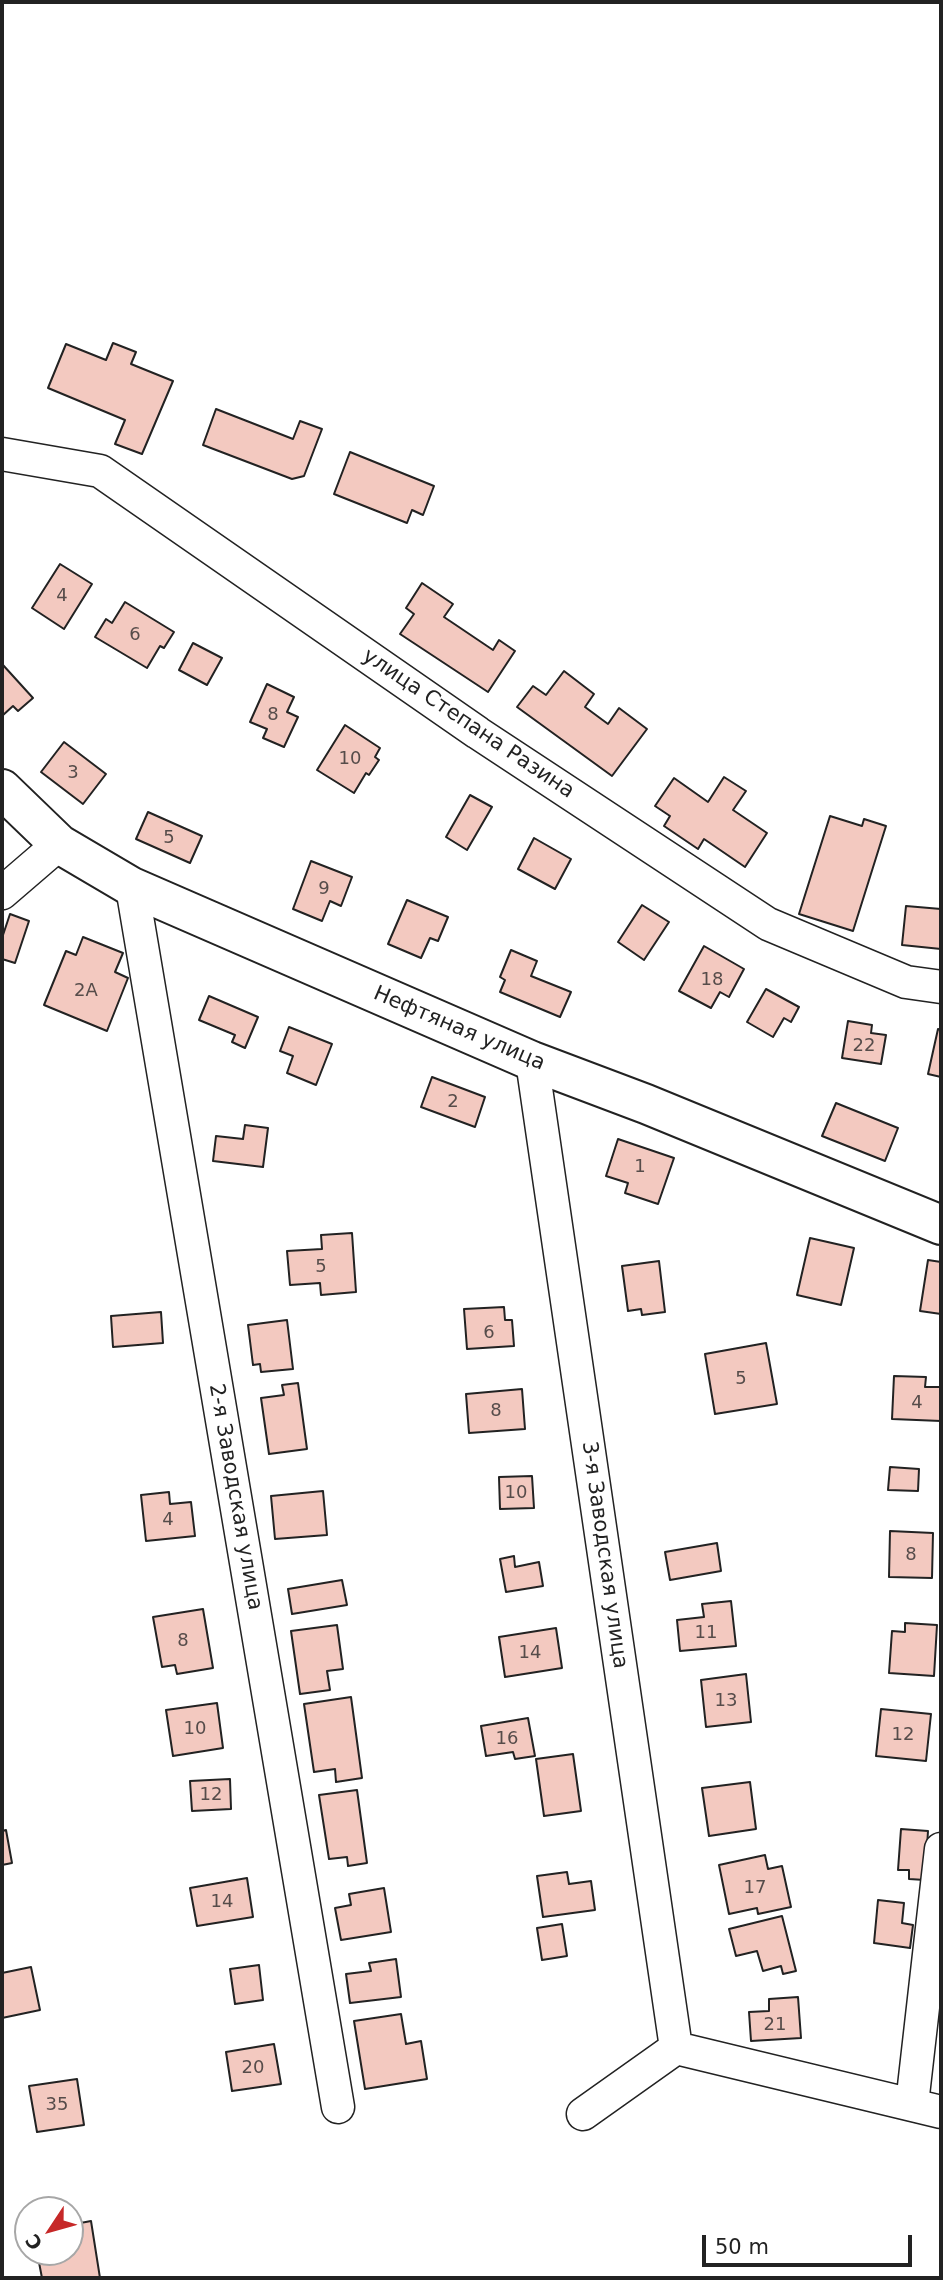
<!DOCTYPE html>
<html>
<head>
<meta charset="utf-8">
<style>
  body { margin:0 }
  #map { position:relative; width:943px; height:2280px; overflow:hidden; background:#fff; font-family:"DejaVu Sans",sans-serif }
  canvas { display:block }
  .frame { position:absolute; inset:0; border:4px solid #222; pointer-events:none }
  .north { position:absolute; left:14px; top:2196px; width:70px; height:70px; box-sizing:border-box; background:#fff; border:2px solid #a7a7a7; border-radius:50%; rotate:234deg; font-size:19px; font-weight:700; line-height:28px; text-align:center; color:#222 }
  .north::after { content:''; display:block; margin:auto; width:24px; height:32px; background:#c62828; clip-path:polygon(50% 0,100% 100%,50% 72%,0 100%) }
  .scale { position:absolute; left:702px; top:2235px; width:210px; height:32px; box-sizing:border-box; border:4px solid #222; border-top:0; padding-left:9px; font-size:21px; line-height:24px; white-space:nowrap; color:#222; -webkit-text-stroke:5px #fff; paint-order:stroke }
</style>
</head>
<body>
<div id="map">
<canvas width="943" height="2280"></canvas>
<div class="frame"></div>
<div class="north">С</div>
<div class="scale">50 m</div>
</div>
<script>
const context = document.querySelector('canvas').getContext('2d');
context.lineJoin = 'round';
function fill(path, color) {
  context.fillStyle = color;
  context.fill(path, 'evenodd');
}
function trace(path, color, width, dash) {
  context.strokeStyle = color;
  context.lineWidth = width;
  context.lineCap = dash ? 'butt' : 'round';
  context.setLineDash(dash || []);
  context.stroke(path);
}
function label(font, color, halo, rows, align = 'center') {
  context.font = font + ' "DejaVu Sans",sans-serif';
  context.lineWidth = 5;
  context.setLineDash([]);
  context.textBaseline = 'middle';
  context.strokeStyle = halo;
  context.fillStyle = color;
  for (const [text, x, y, turn = 0] of rows) {
    context.save();
    context.translate(x, y);
    context.rotate((+turn || 0) * Math.PI / 180);
    context.textAlign = isNaN(turn) ? turn : align;
    if (halo) context.strokeText(text, 0, 0);
    context.fillText(text, 0, 0);
    context.restore();
  }
}
const building = new Path2D(`
  M113 343 136 352 131 364 173 381 142 454 115 444 125 420 48 388 66 344 106 360Z
  M216 409 293 439 300 421 322 429 304 476 292 479 203 445Z
  M350 452 434 486 423 515 412 510 407 523 334 494Z
  M60 564 92 584 64 629 32 608Z
  M422 583 453 604 444 617 493 650 499 640 515 651 488 692 400 634 414 614 406 608Z
  M125 602 174 632 164 648 160 646 147 668 95 637 106 619 112 623Z
  M193 643 222 658 207 685 179 670Z
  M3 665 33 698 18 711 13 706 2 716Z
  M564 671 594 694 585 707 608 724 619 708 647 729 612 776 517 707 533 686 546 695Z
  M267 684 294 697 287 712 298 717 284 747 263 738 267 729 250 722Z
  M345 725 380 748 375 757 379 760 369 775 366 773 354 793 317 770Z
  M64 742 106 774 83 804 41 772Z
  M724 777 746 791 733 810 767 833 745 867 704 839 698 849 664 826 670 816 655 806 674 778 708 802Z
  M470 795 492 807 467 850 446 837Z
  M148 812 202 836 190 863 136 839Z
  M830 816 862 826 864 819 886 826 853 931 799 914Z
  M534 838 571 859 555 889 518 869Z
  M311 861 352 877 341 906 330 901 322 921 293 909Z
  M407 900 448 917 438 941 430 938 421 958 388 944Z
  M642 905 669 922 644 960 618 942Z
  M906 906 941 909V949L902 945Z
  M10 914 29 921 15 963 2 959V938Z
  M83 937 123 953 115 972 128 978 107 1031 44 1005 66 951 76 955Z
  M704 946 744 969 729 997 720 992 711 1008 679 991Z
  M511 950 537 961 531 976 571 992 560 1017 500 992 505 980 500 977Z
  M766 989 799 1007 791 1022 784 1018 773 1037 747 1022Z
  M209 996 258 1017 245 1048 232 1042 235 1035 199 1020Z
  M848 1021 872 1025 871 1033 886 1035 881 1064 842 1058Z
  M289 1027 332 1044 316 1085 287 1073 293 1056 280 1051Z
  M938 1029 941 1030V1077L928 1074Z
  M432 1077 485 1097 475 1127 421 1107Z
  M836 1103 898 1128 885 1161 822 1136Z
  M245 1125 268 1128 263 1167 213 1161 216 1136 243 1139Z
  M618 1139 674 1158 658 1204 625 1193 628 1183 606 1176Z
  M352 1233 356 1292 321 1295 320 1283 290 1285 287 1251 322 1249 321 1235Z
  M810 1238 854 1248 841 1305 797 1295Z
  M928 1260 941 1262V1314L920 1311Z
  M659 1261 665 1312 642 1315 641 1309 628 1311 622 1266Z
  M504 1307 505 1320H512L514 1346 467 1349 464 1309Z
  M161 1312 163 1343 113 1347 111 1316Z
  M287 1320 293 1369 261 1372 260 1364 253 1365 248 1325Z
  M766 1343 777 1404 715 1414 705 1354Z
  M894 1376 926 1377 925 1387H941V1421L892 1419Z
  M298 1383 307 1449 269 1454 261 1398 284 1395 282 1385Z
  M522 1389 525 1429 469 1433 466 1394Z
  M890 1467 919 1469 918 1491 888 1490Z
  M532 1476 534 1508 500 1509 499 1477Z
  M323 1491 327 1535 275 1539 271 1496Z
  M169 1492 170 1504 191 1502 195 1536 146 1541 141 1495Z
  M890 1531 933 1533 932 1578 889 1577Z
  M717 1543 721 1571 670 1580 665 1552Z
  M514 1556 515 1567 539 1562 543 1586 506 1592 500 1559Z
  M342 1580 347 1605 292 1614 288 1589Z
  M731 1601 736 1646 680 1651 677 1620 704 1617 702 1604Z
  M203 1609 213 1668 177 1674 175 1665 162 1667 153 1617Z
  M905 1623 937 1625 934 1676 889 1673 892 1631 905 1632Z
  M337 1625 343 1669 327 1671 330 1690 300 1694 291 1631Z
  M556 1628 562 1668 505 1677 499 1637Z
  M746 1674 751 1722 706 1727 701 1680Z
  M351 1697 362 1778 336 1782 335 1769 314 1772 304 1704Z
  M217 1703 223 1748 173 1756 166 1710Z
  M881 1709 931 1714 926 1761 876 1756Z
  M528 1718 535 1756 515 1759 513 1752 486 1756 481 1726Z
  M573 1754 581 1811 544 1816 536 1759Z
  M230 1779 231 1809 192 1811 190 1781Z
  M750 1782 756 1829 709 1836 702 1788Z
  M357 1790 367 1863 348 1866 347 1857 329 1859 319 1795Z
  M901 1829 928 1831 925 1880 909 1879V1870H898Z
  M6 1830 12 1863 2 1865V1831Z
  M765 1855 768 1869 782 1866 791 1907 758 1914 757 1908 729 1914 719 1865Z
  M567 1872 569 1884 591 1881 595 1910 543 1917 537 1876Z
  M247 1878 253 1917 197 1926 190 1888Z
  M384 1888 391 1932 341 1940 335 1908 351 1905 349 1894Z
  M878 1900 904 1903 902 1923 913 1925 910 1948 874 1943Z
  M782 1916 796 1971 783 1974 781 1966 763 1971 757 1951 736 1956 729 1929Z
  M562 1924 567 1956 542 1960 537 1928Z
  M396 1959 401 1997 350 2003 346 1974 371 1971 369 1963Z
  M259 1965 263 2000 235 2004 230 1969Z
  M31 1967 40 2010 2 2018V1973Z
  M798 1997 801 2038 751 2041 749 2012 769 2011V1999Z
  M401 2014 406 2044 421 2041 427 2079 365 2089 354 2021Z
  M274 2044 281 2084 232 2091 226 2052Z
  M77 2079 84 2125 37 2132 29 2086Z
  M91 2221 100 2278H42L37 2252H70V2225Z`);
const minor = new Path2D(`
  M2 454 100 471 478 733 768 924 906 982 941 987
  M132 887 338 2107
  M2 893 59 844
  M532 1061 676 2048
  M912 2104 941 1849
  M583 2114 676 2048 941 2112`);
const major = new Path2D(`
  M2 789 59 844 132 887 532 1061 646 1104 941 1225`);
const numberNames = [
  ["4",62,596],
  ["6",135,635],
  ["8",273,715],
  ["10",350,759],
  ["3",73,773],
  ["5",169,838],
  ["9",324,889],
  ["18",712,980],
  ["2А",86,991],
  ["22",864,1046],
  ["2",453,1102],
  ["1",640,1167],
  ["5",321,1267],
  ["6",489,1333],
  ["5",741,1379],
  ["4",917,1403],
  ["8",496,1411],
  ["10",516,1493],
  ["4",168,1520],
  ["8",911,1555],
  ["11",706,1633],
  ["8",183,1641],
  ["14",530,1653],
  ["13",726,1701],
  ["10",195,1729],
  ["12",903,1735],
  ["16",507,1739],
  ["12",211,1795],
  ["17",755,1888],
  ["14",222,1902],
  ["21",775,2025],
  ["20",253,2068],
  ["35",57,2105]
];
const streetNames = [
  ["улица Степана Разина",468,724,34],
  ["Нефтяная улица",459,1029,23],
  ["2-я Заводская улица",235,1497,80],
  ["3-я Заводская улица",604,1555,82]
];
fill(building, '#f3c9c0');
trace(building, '#222', 2);
trace(minor, '#222', 35);
trace(major, '#222', 42);
trace(minor, '#fff', 32);
trace(major, '#fff', 38);
label('18px', '#564c4a', null, numberNames);
label('21px', '#222', '#fff', streetNames);
</script>
</body>
</html>
